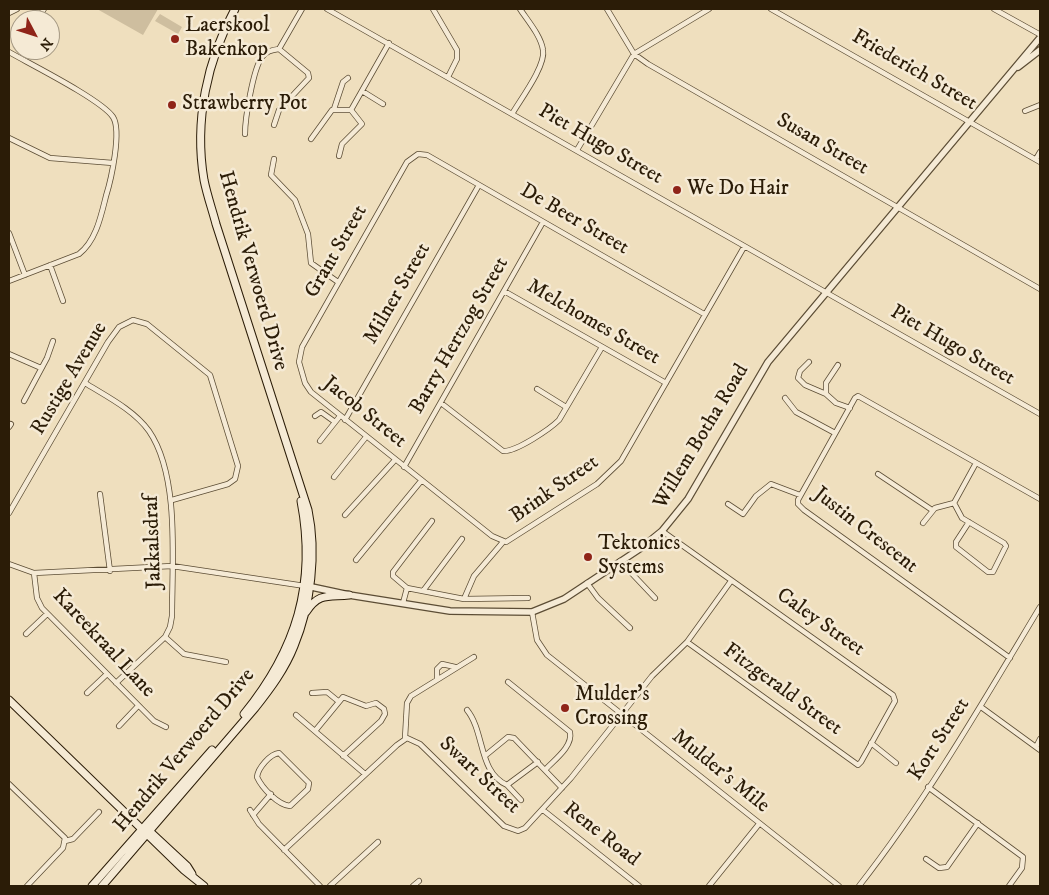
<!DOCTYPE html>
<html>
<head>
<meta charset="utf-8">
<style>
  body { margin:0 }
  #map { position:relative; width:1049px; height:895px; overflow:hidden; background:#efdfbe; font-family:"IM FELL DW Pica",serif }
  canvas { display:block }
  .frame { position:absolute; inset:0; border:10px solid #2b1c07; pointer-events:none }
  .north { position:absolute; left:10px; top:10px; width:50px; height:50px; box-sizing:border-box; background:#f5ead5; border:1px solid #a49883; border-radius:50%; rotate:130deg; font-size:14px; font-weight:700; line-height:20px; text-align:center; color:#2b1c07 }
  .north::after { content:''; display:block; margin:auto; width:18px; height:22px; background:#8f2418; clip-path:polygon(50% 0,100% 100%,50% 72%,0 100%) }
</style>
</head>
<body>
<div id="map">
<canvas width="1049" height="895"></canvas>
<div class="frame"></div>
<div class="north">N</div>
</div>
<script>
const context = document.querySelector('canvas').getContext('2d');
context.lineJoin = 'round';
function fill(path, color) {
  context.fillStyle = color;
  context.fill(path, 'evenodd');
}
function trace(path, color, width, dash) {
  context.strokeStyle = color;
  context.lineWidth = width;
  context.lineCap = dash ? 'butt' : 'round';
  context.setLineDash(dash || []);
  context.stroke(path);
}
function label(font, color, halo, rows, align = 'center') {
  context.font = font + ' "IM FELL DW Pica",serif';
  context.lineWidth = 5;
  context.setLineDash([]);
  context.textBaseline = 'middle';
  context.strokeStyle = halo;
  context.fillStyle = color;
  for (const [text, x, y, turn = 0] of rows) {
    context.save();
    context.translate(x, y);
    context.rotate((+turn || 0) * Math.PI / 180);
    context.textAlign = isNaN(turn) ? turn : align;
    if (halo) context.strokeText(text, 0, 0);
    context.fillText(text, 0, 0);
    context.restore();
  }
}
const green = new Path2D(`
  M97 9H158L143 35Z
  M160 14 182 27 178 34 155 21Z`);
const minor = new Path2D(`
  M327 9 1040 414
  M433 9 457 50V59L448 77
  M607 9 634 54 648 64 1040 289
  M771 9 1040 162
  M994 9 1039 34
  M9 13 17 9
  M37 20 44 9
  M9 52C30 64 102 100 113 117 122 131 111 180 106 196 101 216 96 241 79 254L9 281
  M362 91 383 104
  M334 109 343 82 348 78
  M351 110 389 43
  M1025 111 1040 105
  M512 114C520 100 546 66 543 50 541 36 528 21 520 9
  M274 125 279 110 309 78 308 73 279 49 302 9
  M245 134C245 119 253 69 262 57 266 51 273 50 279 49
  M9 138 50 158 113 163
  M311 139 332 110H351L362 124 342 144 339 156
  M577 150 634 54 709 9
  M274 159 271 175 295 200 308 234 311 263 338 282
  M1036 159 1040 152
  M9 233 25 275
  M50 265 63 301
  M504 291 666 383
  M704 314 427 155 418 154 407 162 302 347 299 362 305 383 311 392 492 536 506 542 597 484 621 461 744 247
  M9 354 41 368
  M809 362 800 371 798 378 805 385 826 394
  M838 365 826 383V394L836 403 850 408
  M85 383C106 396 134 410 149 431 180 476 172 562 172 616L170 627 165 637 116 683
  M537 389 566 407
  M785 398 796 412 835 433
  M24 401 47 358 53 341
  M441 403 503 451C516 452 550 429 559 420L602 347
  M315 416 321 412 335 422
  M345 420 479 185
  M9 427 11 424
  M320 441 340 416
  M404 467 543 222
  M878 474 932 510
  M334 477 366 437
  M100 494 110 571
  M954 503 962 518 1004 543 1006 546 993 572H988L956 547V542L969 522
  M954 503 976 463
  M728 504 743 514 756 496 771 484 800 495
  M9 513 108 342 119 327 133 320 147 324 210 375 238 466 235 479 228 484 172 500
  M345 515 395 460
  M432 521 393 572V576L407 588 464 599 528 598
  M923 523 935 508 954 503
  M662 531 893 695 895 701 861 762 858 765 687 642
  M356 560 421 481
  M620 561 655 598
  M9 564 34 573 172 566 305 586
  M34 573 37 598 42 608 154 721 166 727
  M587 583 598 598 630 628
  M423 591 462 539
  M464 599 474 576 503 542
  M403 603 407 588
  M532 612 537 640 547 655 839 886
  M26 634 47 614
  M165 637 184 654 226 662
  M1010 658 804 510 798 504V500L855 398 858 396 1040 499
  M437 678V669L442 664 455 667
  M508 682 570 732C573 747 554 760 545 770
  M87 693 107 674
  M312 693 327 692 338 701
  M981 707 1040 750
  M467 710C485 732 478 772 507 785L538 762
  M296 715 365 774
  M119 726 138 706
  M315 731 343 697 366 706 376 703 384 709 385 714 381 721 343 756
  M405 738 407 703 411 696 474 657
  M871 743 896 763
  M1036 747 1040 739
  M279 753 309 783 308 789 290 806C278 805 262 788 257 777 258 768 270 754 279 753Z
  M486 755 508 737 514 738 562 788
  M9 784 65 838 63 848 27 886
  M507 785 521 800
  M928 787 1023 857 1022 868 1009 886
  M250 810 259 824 320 886
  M543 810 639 886
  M253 815 271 794
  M65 841 73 839 99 812
  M284 850 397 745 407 738 420 744 504 826 518 831 525 828 571 778 652 676 687 642 731 581
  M926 859 939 868 947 867 978 823
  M330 886 378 842
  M413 886 419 881
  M709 886 759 824
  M859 886C927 799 983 702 1040 607`);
const tertiary = new Path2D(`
  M1018 67 1040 50
  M307 586 349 595 450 611 532 612 564 599 641 548 662 531 688 499 768 362 1039 39`);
const secondary = new Path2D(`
  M306 612C319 592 329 597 349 595
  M9 700 184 870 204 886
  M244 714C296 650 317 584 301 501
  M145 827 187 866 192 874
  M92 886 212 750
  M102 886 255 708C270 689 285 669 294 646 311 605 317 553 308 510L216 224C212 209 207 195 204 180 194 121 207 60 235 9`);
const markers = [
  [175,39,5,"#8f2418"],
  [172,105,5,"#8f2418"],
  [677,190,5,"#8f2418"],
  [588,557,5,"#8f2418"],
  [565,708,5,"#8f2418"]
];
const poiNames = [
  ["Laerskool",185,27],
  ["Bakenkop",185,51],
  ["Strawberry Pot",182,105],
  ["We Do Hair",687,190],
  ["Tektonics",598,545],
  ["Systems",598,569],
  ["Mulder's",575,696],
  ["Crossing",575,720]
];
const streetNames = [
  ["Friederich Street",914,71,30],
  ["Piet Hugo Street",600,145,30],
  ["Susan Street",822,145,30],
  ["De Beer Street",574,220,30],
  ["Grant Street",337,252,-60],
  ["Hendrik Verwoerd Drive",252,271,74],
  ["Milner Street",398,294,-60],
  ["Melchomes Street",593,323,30],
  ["Barry Hertzog Street",460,336,-60],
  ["Piet Hugo Street",952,346,30],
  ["Rustige Avenue",70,379,-59],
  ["Jacob Street",364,413,39],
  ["Willem Botha Road",702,437,-59],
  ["Brink Street",555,490,-35],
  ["Justin Crescent",865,531,38],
  ["Jakkalsdraf",154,542,-92],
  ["Caley Street",820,623,35],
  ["Kareekraal Lane",103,644,47],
  ["Fitzgerald Street",782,690,36],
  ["Kort Street",940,740,-57],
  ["Hendrik Verwoerd Drive",185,751,-50],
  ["Mulder's Mile",720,772,39],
  ["Swart Street",479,776,43],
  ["Rene Road",601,835,38]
];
fill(green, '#cebe9f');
trace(minor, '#5c4d35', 6);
trace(tertiary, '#5c4d35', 8);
trace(secondary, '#2b1c07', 9);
trace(minor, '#f5ead5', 4.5);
trace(tertiary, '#f5ead5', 5.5);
trace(secondary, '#f5ead5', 7);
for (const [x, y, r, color] of markers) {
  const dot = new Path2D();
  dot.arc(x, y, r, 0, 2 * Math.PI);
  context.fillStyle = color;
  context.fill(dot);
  trace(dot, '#f5ead5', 2);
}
label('21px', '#2b1c07', '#f5ead5', poiNames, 'left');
label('21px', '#2b1c07', '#f5ead5', streetNames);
</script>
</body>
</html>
